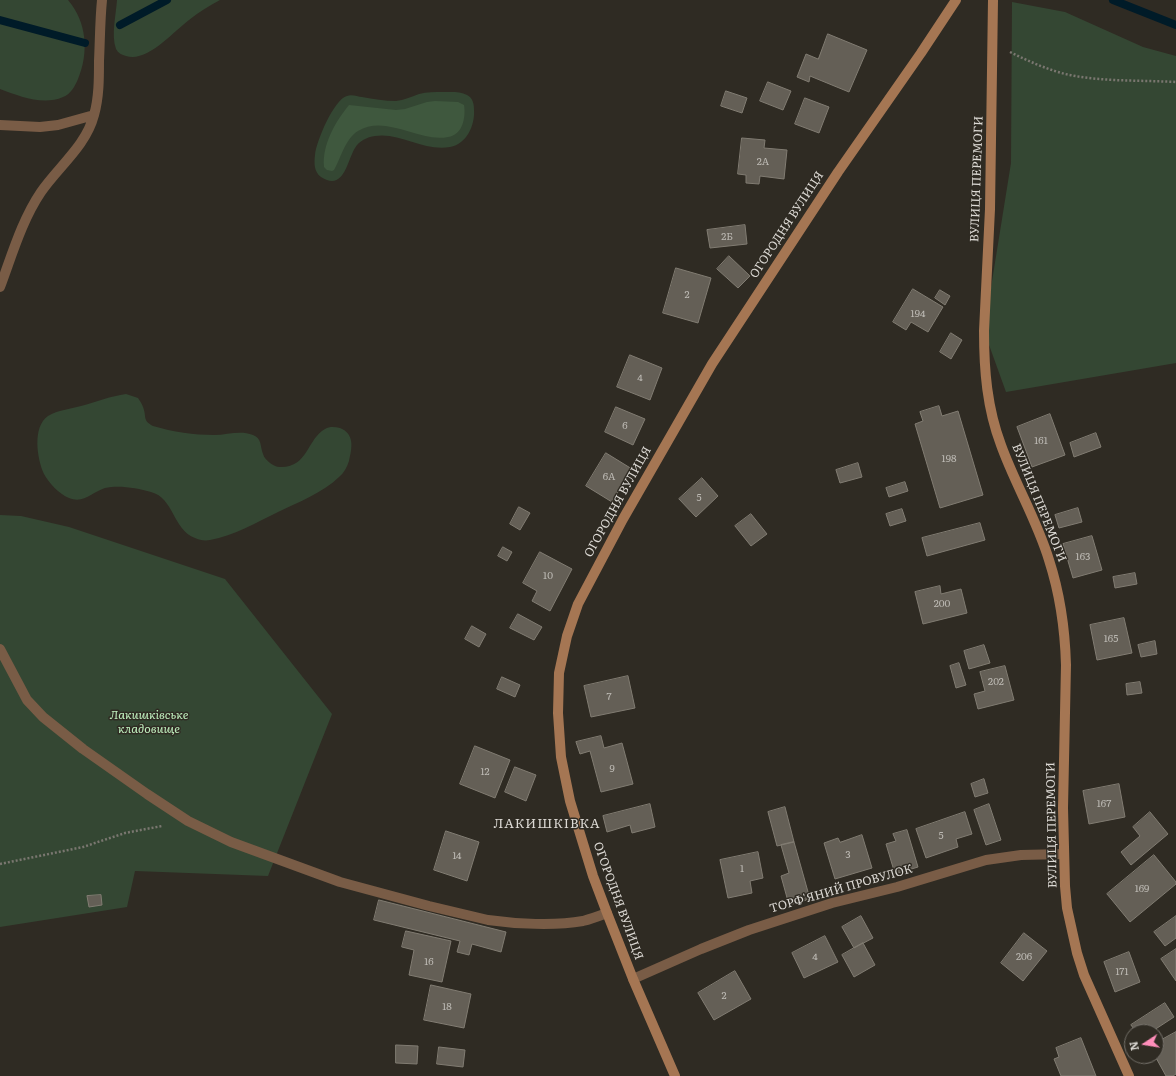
<!DOCTYPE html>
<html>
<head>
<meta charset="utf-8">
<style>
  body { margin:0 }
  #map { position:relative; width:1176px; height:1076px; overflow:hidden; background:#2f2b23; font-family:Literata,serif }
  canvas { display:block }
  .north { position:absolute; left:1124px; top:1024px; width:40px; height:40px; box-sizing:border-box; background:#2f2b23; border:1px solid #747069; border-radius:50%; rotate:258deg; font-size:11px; font-weight:700; line-height:16px; text-align:center; color:#dbd8d3 }
  .north::after { content:''; display:block; margin:auto; width:14px; height:18px; background:#ff8eba; clip-path:polygon(50% 0,100% 100%,50% 72%,0 100%) }
</style>
</head>
<body>
<div id="map">
<canvas width="1176" height="1076"></canvas>
<div class="north">N</div>
</div>
<script>
const context = document.querySelector('canvas').getContext('2d');
context.lineJoin = 'round';
function fill(path, color) {
  context.fillStyle = color;
  context.fill(path, 'evenodd');
}
function trace(path, color, width, dash) {
  context.strokeStyle = color;
  context.lineWidth = width;
  context.lineCap = dash ? 'butt' : 'round';
  context.setLineDash(dash || []);
  context.stroke(path);
}
function label(font, color, halo, rows, align = 'center') {
  context.font = font + ' Literata,serif';
  context.lineWidth = 3;
  context.setLineDash([]);
  context.textBaseline = 'middle';
  context.strokeStyle = halo;
  context.fillStyle = color;
  for (const [text, x, y, turn = 0] of rows) {
    context.save();
    context.translate(x, y);
    context.rotate((+turn || 0) * Math.PI / 180);
    context.textAlign = isNaN(turn) ? turn : align;
    if (halo) context.strokeText(text, 0, 0);
    context.fillText(text, 0, 0);
    context.restore();
  }
}
const green = new Path2D(`
  M0 0H68C87 22 89 53 78 79 75 86 71 94 63 97 43 106 19 96 0 89Z
  M117 0H220C209 6 199 12 189 20 173 32 147 63 126 56 122 55 118 53 116 49 111 35 116 15 117 0Z
  M1012 2 1065 12 1143 47 1176 56V363L1006 392 984 331 1011 163Z
  M443 92C450 92 460 91 467 95 473 98 474 104 474 110 475 125 467 144 450 147 425 152 400 132 375 136 367 137 359 141 355 148 347 161 344 192 321 177 314 172 314 163 315 155 316 142 334 99 347 96 352 94 358 97 362 97 373 99 385 101 396 101 404 100 411 97 419 94 427 92 435 92 443 92Z
  M126 394 138 398C140 401 142 404 143 407 147 417 142 420 153 426 173 432 194 435 214 435 228 435 240 430 253 435 262 438 260 447 263 454 264 458 267 460 270 463 273 465 276 467 280 467 308 468 307 439 325 429 330 426 335 427 340 428 355 434 352 448 349 461 347 467 344 473 339 477 324 492 297 503 278 512 257 522 234 536 210 540 205 541 199 540 195 538 173 530 174 498 151 492 137 488 119 485 105 488 92 492 84 504 69 498 59 494 49 483 44 474 37 459 32 427 48 416 58 410 70 409 81 406 96 402 111 396 126 394Z
  M0 515 21 516 69 527 225 579 332 714 268 876 135 871 127 907 0 927Z`);
const forest = new Path2D(`
  M435 101 458 102 464 105C466 117 463 135 448 137 419 143 386 114 358 131 345 139 341 158 334 170L332 171 327 170 324 167C322 145 335 122 349 105L396 110 405 109 427 102Z`);
const stream = new Path2D(`
  M1113 0 1176 25
  M0 20 85 43
  M120 25 167 0`);
const building = new Path2D(`
  M828 34 867 50 849 92 810 76 809 82 797 77 806 54 818 59Z
  M768 82 791 91 783 110 760 101Z
  M726 91 747 98 742 113 721 106Z
  M805 98 829 107 819 133 795 124Z
  M742 138 765 140 764 148 787 150 784 179 760 176 759 184 746 183V175L738 174Z
  M745 225 747 244 710 248 707 230Z
  M729 256 750 276 738 288 717 269Z
  M676 268 711 278 698 323 663 313Z
  M913 289 943 307 928 332 911 322 906 330 893 322Z
  M940 290 950 296 945 305 935 298Z
  M951 333 962 340 951 359 940 352Z
  M630 355 662 368 650 400 617 387Z
  M939 406 942 416 958 411 983 495 940 508 915 424 923 421 920 412Z
  M616 407 645 419 633 445 605 432Z
  M1050 414 1065 455 1032 467 1017 427Z
  M1096 433 1101 447 1074 457 1070 443Z
  M606 453 632 469 612 502 586 486Z
  M858 463 862 477 840 483 836 470Z
  M702 478 718 496 696 517 679 499Z
  M905 482 908 491 889 497 886 488Z
  M519 507 530 513 520 530 510 524Z
  M1078 508 1082 522 1059 528 1055 515Z
  M902 509 906 521 890 526 886 514Z
  M751 514 767 534 751 546 735 526Z
  M980 523 985 540 927 556 922 538Z
  M1092 536 1102 570 1073 578 1063 544Z
  M503 547 512 552 507 561 498 556Z
  M540 552 572 569 550 611 532 601 537 591 523 583Z
  M1135 573 1137 584 1115 588 1113 577Z
  M940 586 941 594 961 589 967 613 923 624 915 592Z
  M518 614 542 627 534 640 510 628Z
  M1124 618 1132 653 1097 660 1090 625Z
  M472 626 486 634 479 647 465 639Z
  M1155 641 1157 654 1141 657 1138 645Z
  M984 645 990 663 969 669 964 651Z
  M959 663 966 685 956 688 950 666Z
  M1005 666 1014 700 978 709 974 694 985 691 980 672Z
  M628 676 635 708 591 717 584 686Z
  M502 677 520 685 515 697 497 689Z
  M1140 682 1142 693 1127 695 1126 684Z
  M601 736 604 748 622 743 633 784 601 792 590 751 580 754 576 742Z
  M475 746 510 760 495 798 460 784Z
  M515 767 536 775 526 801 505 792Z
  M984 779 988 793 975 797 971 784Z
  M1119 784 1125 817 1089 824 1083 791Z
  M650 804 655 827 632 833 630 825 607 832 603 816Z
  M989 804 1001 840 986 845 974 810Z
  M785 807 794 842 777 846 768 812Z
  M965 812 972 834 956 839 958 847 926 858 916 829Z
  M1150 812 1168 834 1131 865 1121 852 1140 836 1133 827Z
  M907 830 918 867 895 874 886 844 896 841 893 834Z
  M446 831 479 842 467 881 434 870Z
  M862 835 872 868 835 879 824 843 838 838 840 842Z
  M794 842 810 899 789 905 781 876 789 873 781 845Z
  M758 852 763 878 750 881 752 893 728 898 720 860Z
  M1154 855 1176 882V884L1130 922 1107 894Z
  M101 895 102 905 89 907 87 896Z
  M379 900 506 932 501 952 472 944 469 955 457 952 460 941 374 920Z
  M861 916 873 938 854 948 842 927Z
  M1176 916V938L1165 946 1154 932Z
  M406 931 451 941 442 982 409 975 414 950 402 947Z
  M1024 933 1047 951 1023 981 1001 963Z
  M825 936 838 962 804 978 792 953Z
  M863 943 875 965 854 977 842 955Z
  M1176 949V981L1161 959Z
  M1129 952 1140 982 1115 992 1104 962Z
  M735 971 751 999 714 1020 698 993Z
  M431 985 471 994 464 1028 424 1020Z
  M1165 1003 1174 1017 1151 1032H1136L1131 1025Z
  M1176 1032V1074L1173 1076H1166L1155 1056H1156V1043Z
  M1081 1038 1096 1076H1061L1054 1059 1059 1057 1056 1048Z
  M396 1045 418 1046 417 1064 396 1063Z
  M439 1047 465 1050 463 1067 437 1064Z`);
const path = new Path2D(`
  M1010 52C1028 61 1046 69 1065 74 1101 82 1139 80 1176 82
  M0 864 83 847 125 833 162 826`);
const lane = new Path2D(`
  M0 125 40 127 58 125 94 115
  M0 287C12 255 22 220 41 192 58 167 86 146 94 115 99 98 99 78 99 61 100 40 100 20 102 0
  M0 649 27 700 43 717 83 749 147 794 188 821 231 842 340 882 429 906 488 920C516 924 555 926 583 921 591 919 599 916 607 913`);
const street = new Path2D(`
  M633 979 701 949 749 930 832 903 897 887 986 860 1021 855 1064 854`);
const secondary = new Path2D(`
  M993 0 990 209 984 331C984 370 987 408 1001 445 1015 484 1037 520 1049 560 1060 594 1065 629 1066 665L1063 808 1065 886 1067 908 1077 953 1084 975 1129 1076
  M675 1076 633 979 607 913 593 876 570 801 561 757 558 713 559 673 567 636 578 604 623 519 712 364 838 172 921 53 956 0`);
const numberNames = [
  ["2А",763,162],
  ["2Б",727,237],
  ["2",687,295],
  ["194",918,314],
  ["4",640,378],
  ["6",625,426],
  ["161",1041,441],
  ["198",949,459],
  ["6А",609,477],
  ["5",699,498],
  ["163",1083,557],
  ["10",548,576],
  ["200",942,604],
  ["165",1111,639],
  ["202",996,682],
  ["7",609,697],
  ["9",612,769],
  ["12",485,772],
  ["167",1104,804],
  ["5",941,836],
  ["3",848,855],
  ["14",457,856],
  ["1",742,869],
  ["169",1142,889],
  ["4",815,957],
  ["206",1024,957],
  ["16",429,962],
  ["171",1122,972],
  ["2",724,996],
  ["18",447,1007]
];
const streetNames = [
  ["ВУЛИЦЯ ПЕРЕМОГИ",977,179,-88],
  ["ОГОРОДНЯ ВУЛИЦЯ",787,225,-57],
  ["ОГОРОДНЯ ВУЛИЦЯ",618,502,-61],
  ["ВУЛИЦЯ ПЕРЕМОГИ",1039,503,68],
  ["ВУЛИЦЯ ПЕРЕМОГИ",1052,825,-91],
  ["ТОРФ'ЯНИЙ ПРОВУЛОК",841,889,-16],
  ["ОГОРОДНЯ ВУЛИЦЯ",618,901,70]
];
const parkNames = [
  ["Лакишківське",149,715],
  ["кладовище",149,729]
];
const neighbourhoodNames = [
  ["ЛАКИШКІВКА",547,824]
];
fill(green, '#344733');
fill(forest, '#3f583e');
trace(stream, '#001b28', 8);
fill(building, '#645f56');
trace(building, '#817c72', 1);
trace(path, '#7a7770', 2.5, [2, 2]);
trace(lane, '#795c46', 10);
trace(street, '#795c46', 10);
trace(secondary, '#a57653', 10);
label('10px', '#bdbab4', null, numberNames);
label('12px', '#dbd8d3', '#2f2b23', streetNames);
label('italic 12px', '#beeebd', '#2f2b23', parkNames);
context.letterSpacing = '1px';
label('13px', '#dbd8d3', '#2f2b23', neighbourhoodNames);
context.letterSpacing = '0px';
</script>
</body>
</html>
